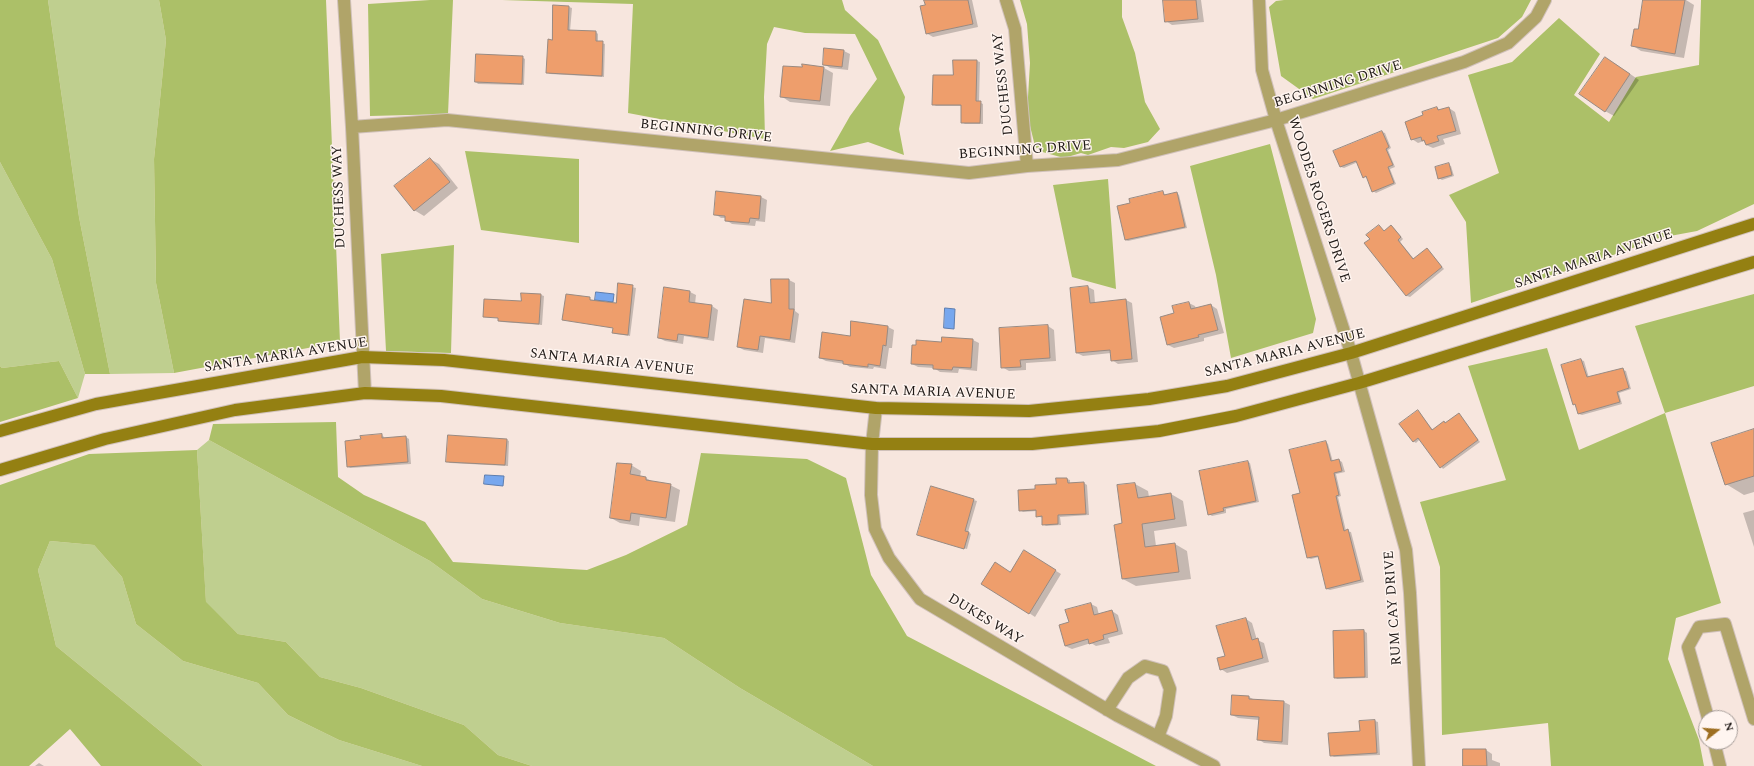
<!DOCTYPE html>
<html>
<head>
<meta charset="utf-8">
<style>
  body { margin:0 }
  #map { position:relative; width:1754px; height:766px; overflow:hidden; background:#f7e6de; font-family:Spectral,serif }
  canvas { display:block }
  .north { position:absolute; left:1698px; top:710px; width:40px; height:40px; box-sizing:border-box; background:#fff5f0; border:1px solid #a69d99; border-radius:50%; rotate:73deg; font-size:11px; font-weight:700; line-height:16px; text-align:center; color:#201a17 }
  .north::after { content:''; display:block; margin:auto; width:14px; height:18px; background:#9e6f21; clip-path:polygon(50% 0,100% 100%,50% 72%,0 100%) }
</style>
</head>
<body>
<div id="map">
<canvas width="1754" height="766"></canvas>
<div class="north">N</div>
</div>
<script>
const context = document.querySelector('canvas').getContext('2d');
context.lineJoin = 'round';
function fill(path, color) {
  context.fillStyle = color;
  context.fill(path, 'evenodd');
}
function trace(path, color, width, dash) {
  context.strokeStyle = color;
  context.lineWidth = width;
  context.lineCap = dash ? 'butt' : 'round';
  context.setLineDash(dash || []);
  context.stroke(path);
}
function label(font, color, halo, rows, align = 'center') {
  context.font = font + ' Spectral,serif';
  context.lineWidth = 3;
  context.setLineDash([]);
  context.textBaseline = 'middle';
  context.strokeStyle = halo;
  context.fillStyle = color;
  for (const [text, x, y, turn = 0] of rows) {
    context.save();
    context.translate(x, y);
    context.rotate((+turn || 0) * Math.PI / 180);
    context.textAlign = isNaN(turn) ? turn : align;
    if (halo) context.strokeText(text, 0, 0);
    context.fillText(text, 0, 0);
    context.restore();
  }
}
const green = new Path2D(`
  M48 0H159L166 40 154 159 156 283 174 373 110 374 79 217Z
  M0 162 52 259 85 374 78 398 59 361 2 368 0 366Z
  M209 440 430 561 482 599 560 623 664 638 740 688 873 766H532L498 755 464 725 361 688 320 677 286 642 238 634 206 603 197 450Z
  M50 541 94 545 122 577 136 624 183 661 258 683 288 715 339 740 422 766H203L56 646 38 570Z`);
const forest = new Path2D(`
  M0 0H48L79 217 110 374H85L52 259 0 162Z
  M159 0H326L340 342 174 373 156 283 154 159 166 40Z
  M430 0H453L448 114 370 116 368 4Z
  M502 0H842L845 10 878 40 905 97 899 129 904 155 868 142 830 151 850 116 877 79 855 34 805 33 774 27 767 44 764 97 765 139 628 113 633 4Z
  M1020 0H1122V17L1135 53 1145 102 1160 129 1148 142 1124 148 1111 147 1088 155 1081 153 1064 158 1039 151 1035 146 1027 114 1030 63 1027 24Z
  M1284 0H1531L1522 17 1498 38 1313 99 1281 76 1269 7 1276 1Z
  M1701 0H1754V204L1697 231 1659 238 1622 252 1471 303 1466 222 1449 195 1499 173 1468 75 1512 62 1559 18 1600 54 1574 95 1609 122 1636 77 1699 65Z
  M1270 144 1316 319 1313 333 1231 358 1216 275 1190 166Z
  M465 151 579 159V243L481 230Z
  M1108 179 1116 289 1072 277 1053 185Z
  M454 245 451 353 386 351 381 254Z
  M1754 294V386L1665 413 1721 603 1676 618 1668 659 1699 740 1704 766H1551L1548 723 1442 735 1440 567 1420 502 1506 480 1468 366 1547 348 1579 450 1665 413 1635 326Z
  M59 361 78 398 0 422V366L2 368Z
  M336 422 338 477 364 495 425 522 453 562 587 570 626 555 687 525 701 453 807 459 846 478 871 575 907 636 1156 766H873L740 688 664 638 560 623 482 599 430 561 209 440 213 424Z
  M197 450 206 602 238 634 286 642 320 677 361 688 464 725 498 755 532 766H422L339 740 288 715 258 683 183 661 136 624 122 577 94 545 50 541 38 570 56 646 203 766H101L70 729 29 766H0V485L89 454Z`);
const water = new Path2D(`
  M596 292 614 294 613 302 595 300Z
  M945 308 955 309 954 329 944 328Z
  M485 475 504 476 503 486 484 484Z`);
const shadow = new Path2D(`
  M925 0H972L978 27 933 37 926 33Z
  M1164 0H1201L1204 22 1172 25 1166 21Z
  M1644 0H1686L1694 5 1684 58 1641 51 1632 45 1639 31Z
  M569 7 572 8 570 31 596 32 598 34V42L605 44 604 77 550 74 547 72Z
  M844 51 850 54 848 70 830 68 824 64Z
  M522 57 525 59 524 85 478 84 476 82Z
  M954 61H977L980 62 979 102 983 104V124H965L962 122V106H936L933 104 954 76Z
  M1614 63 1639 80 1614 116 1605 111Z
  M824 68 833 73 830 106 790 102 781 96Z
  M1437 108 1441 110 1449 108 1455 112 1461 134 1443 139 1445 144 1433 148 1426 145 1424 141 1418 143 1412 139Z
  M1382 132 1385 133 1391 148 1388 150 1395 167 1390 169 1396 184 1376 193 1373 191 1368 178 1364 177 1358 162 1344 168 1341 167 1335 152Z
  M430 159 439 164 458 188 424 216 414 210Z
  M1449 165 1451 166 1454 176 1442 180 1439 178Z
  M1163 192 1166 196 1177 193 1179 195 1187 228 1128 241 1125 240 1131 204Z
  M761 197 767 200 765 222 756 221 755 226 732 224 726 220V218H721L715 214Z
  M1379 226 1385 232 1392 226 1394 228 1403 239 1400 242 1414 259 1427 249 1444 269 1410 297 1407 296 1365 244 1371 239Z
  M772 280H789L795 283V311L799 314 795 343 765 338 763 353 744 350 738 347 772 304Z
  M619 284 636 288 630 336 616 334 614 333V328L563 319 566 295 617 304Z
  M1088 287 1094 290 1095 303 1126 300 1132 303 1138 362 1118 364 1112 360 1111 353 1083 356 1077 353Z
  M665 288 690 292 696 295 695 304 712 306 718 310 714 341 684 336 683 344 665 341 659 338Z
  M541 295 544 296 542 325 502 322 499 321V318L484 316Z
  M1189 303 1195 306 1196 309 1211 305 1217 309 1224 333 1204 338V341L1174 348 1168 345 1175 314Z
  M852 322 888 327 894 330 892 348H889L886 369 874 367 873 369 850 367 845 364 826 361 820 358 851 337Z
  M1048 326 1054 330 1056 361 1026 363V370L1009 371 1002 367 1000 329Z
  M973 340 979 343 977 371 959 369 958 373 940 372 934 368 918 367 912 364 942 343Z
  M1581 360 1584 361 1589 378 1623 370 1626 371 1631 389 1619 393 1622 404 1582 415 1579 414 1577 406 1574 404Z
  M1418 411 1433 430 1444 422 1446 424 1459 414 1480 442 1443 469 1420 439 1416 443 1413 441Z
  M1754 430V492L1744 495 1726 484Z
  M382 435 384 437 385 439 406 437 409 439 411 464 350 468 348 466 362 440Z
  M507 440 509 441 508 466 450 463 447 461Z
  M1326 442 1328 444 1333 462 1339 460 1342 462 1345 472 1336 474 1341 496 1338 497 1346 531 1351 532 1364 582 1330 590 1327 589 1319 557 1311 559 1308 558 1301 494Z
  M1248 462 1250 463 1259 502 1226 509V513L1212 516 1209 514Z
  M631 465 641 471 640 477 646 478 655 483 670 485 680 490 675 522 640 517 639 526 620 523 611 518Z
  M1067 479 1070 480V484L1084 483 1087 485 1089 515 1060 517 1061 525 1046 526 1043 524V518L1037 516V511L1023 512 1020 510 1036 490 1057 485Z
  M1135 484 1148 491 1149 497 1171 494 1183 501 1187 526 1154 531 1156 546 1175 544 1187 551 1191 579 1136 586 1123 579V524L1118 486Z
  M931 488 977 501 968 532 971 534 967 549 921 536Z
  M1754 510V547L1743 513Z
  M1024 551 1061 574 1035 617 1029 613 1011 573Z
  M1091 604 1097 607 1099 615 1112 611 1118 615 1123 634 1108 638 1110 643 1096 646 1091 643 1072 649 1065 646 1070 623Z
  M1246 619 1252 623 1257 640 1264 643 1269 662 1227 673 1221 669 1226 657Z
  M1364 631 1367 633 1368 678 1337 679 1335 677Z
  M1249 697 1255 700 1284 702 1290 705 1288 745 1264 743 1258 739 1259 720 1238 718 1232 715Z
  M1375 721 1378 722 1380 755 1334 757 1331 755 1361 732 1360 722Z
  M1486 750 1492 754V760L1500 763V766H1464Z
  M39 763 44 766H35Z`);
const building = new Path2D(`
  M924 0H968L973 24 926 34 920 6 925 5Z
  M1163 0H1196L1198 19 1165 22Z
  M1643 0H1685L1675 54 1631 46 1634 29H1638Z
  M553 5 569 6 568 30 596 31V41H603L602 76 546 73 548 39 552 40Z
  M824 48 844 50 842 67 823 65Z
  M476 54 523 56 522 84 475 82Z
  M1605 57 1630 74 1605 112 1579 94Z
  M953 60H977L976 101H981L980 123H961V105H932L933 75H953Z
  M802 64 824 67 820 101 780 97 783 66 802 67Z
  M1437 107 1438 110 1449 107 1456 131 1437 136 1439 141 1426 145 1424 140 1422 141 1421 137 1411 140 1405 122 1423 115 1422 112Z
  M1382 131 1389 147 1386 149 1393 165 1388 167 1394 183 1372 192 1366 176 1363 178 1356 161 1340 167 1333 151Z
  M430 158 450 182 414 211 394 186Z
  M1449 163 1452 175 1438 179 1435 167Z
  M716 191 761 196 759 219 750 218 749 223 725 221V216L714 215Z
  M1163 191 1164 195 1177 192 1185 227 1125 240 1117 206 1130 203 1129 199Z
  M1379 225 1384 231 1391 225 1401 237 1398 240 1413 259 1427 248 1442 267 1406 296 1364 243 1370 239 1366 235Z
  M771 279H789V309H794L790 340 760 336 758 350 737 347 744 299 771 303Z
  M618 283 633 285 628 335 612 333 613 328 562 320 566 294 590 297V300L616 303Z
  M1088 286 1090 303 1126 299 1132 359 1111 361 1110 350 1076 353 1070 288Z
  M664 287 690 291 689 302 712 305 708 338 678 334 677 341 658 338Z
  M521 293 541 294 539 324 498 321V318L483 317 484 299 521 301Z
  M1189 302 1191 309 1211 304 1218 330 1198 335 1199 337 1167 345 1160 317 1174 313 1172 306Z
  M851 321 888 326 886 346 883 345 880 366 868 364V367L843 364V361L819 358 822 332 850 336Z
  M1048 325 1050 358 1020 360 1021 367 1001 368 999 328Z
  M942 337 973 339 971 368 953 367 952 370 933 369V365L911 364 912 345H916V340L941 342Z
  M1581 359 1587 377 1623 368 1629 388 1617 392 1620 402 1578 414 1575 404 1573 405 1561 365Z
  M1418 410 1432 430 1444 421 1445 423 1459 413 1478 440 1440 468 1418 438 1413 442 1399 424Z
  M1754 429V476L1725 485 1711 443Z
  M382 434V438L406 436 408 462 347 467 345 441 361 439 360 436Z
  M448 435 507 439 505 465 446 462Z
  M1326 441 1331 461 1339 459 1342 471 1334 473 1339 495 1336 496 1344 531 1348 529 1361 580 1326 589 1318 556 1307 558 1292 495 1300 493 1289 450Z
  M1248 461 1256 501 1223 508 1224 511 1208 515 1199 471Z
  M617 463 632 464 630 474 646 477V480L671 484 666 518 631 513 630 521 610 518Z
  M1056 478H1067L1068 483 1084 482 1086 514 1058 515V524L1042 525V516L1036 517V510L1019 511 1018 490 1035 489V485L1056 484Z
  M1135 483 1138 498 1171 493 1175 519 1142 524 1145 547 1175 543 1179 572 1122 579 1114 525 1122 523 1117 485Z
  M931 486 974 499 965 531 969 532 964 549 917 535Z
  M1024 550 1056 570 1029 614 981 584 995 562 1010 572Z
  M1091 603 1094 615 1112 610 1118 631 1103 635 1104 639 1089 644 1088 639 1065 646 1059 625 1069 622 1065 610Z
  M1246 618 1252 640 1258 638 1263 658 1220 670 1217 658 1225 656 1216 626Z
  M1364 630 1365 677 1334 678 1333 631Z
  M1232 695 1249 696V699L1284 701 1282 742 1257 740 1259 717 1231 715Z
  M1375 720 1377 753 1330 756 1328 733 1360 731 1359 721Z
  M1463 749H1486L1487 766H1463Z`);
const street = new Path2D(`
  M344 0 352 127 365 393
  M1006 0 1015 29 1027 166
  M1259 0 1262 70 1276 120 1351 353 1406 550 1410 593 1419 766
  M352 127 447 120 969 173 1027 166 1118 160 1276 120 1464 62 1508 43 1536 17 1545 0
  M876 408 872 444 871 495 875 529 889 558 920 599 1118 716 1214 766
  M1107 710 1128 678 1145 666 1163 671 1170 689 1166 716 1158 737
  M1708 718 1688 647 1699 627 1725 624 1754 719
  M1714 742 1720 766`);
const secondary = new Path2D(`
  M0 431 96 404 362 357 444 360 876 408 1029 411 1149 399 1227 386 1351 353 1754 224
  M0 470 105 439 235 410 365 393 441 396 872 444H1032L1159 431 1236 416 1359 383 1754 262`);
const streetNames = [
  ["DUCHESS WAY",1004,84,-96],
  ["BEGINNING DRIVE",1338,85,-17],
  ["BEGINNING DRIVE",706,132,6],
  ["BEGINNING DRIVE",1025,151,-4],
  ["DUCHESS WAY",340,197,-92],
  ["WOODES ROGERS DRIVE",1318,200,72],
  ["SANTA MARIA AVENUE",1594,260,-18],
  ["SANTA MARIA AVENUE",1285,354,-14],
  ["SANTA MARIA AVENUE",286,356,-9],
  ["SANTA MARIA AVENUE",612,363,6],
  ["SANTA MARIA AVENUE",933,393,2],
  ["RUM CAY DRIVE",1394,608,-94],
  ["DUKES WAY",985,620,31]
];
fill(green, '#bfcf8f');
fill(forest, '#acc068');
fill(water, '#77a7ee');
trace(water, '#5d7dae', 1);
fill(shadow, '#0003');
fill(building, '#ee9e6c');
trace(building, '#988a82', 1);
trace(street, '#d0c1ba', 14);
trace(secondary, '#d0c1ba', 14);
trace(street, '#b0a469', 12);
trace(secondary, '#948012', 12);
label('14px', '#201a17', '#fff5f0', streetNames);
</script>
</body>
</html>
